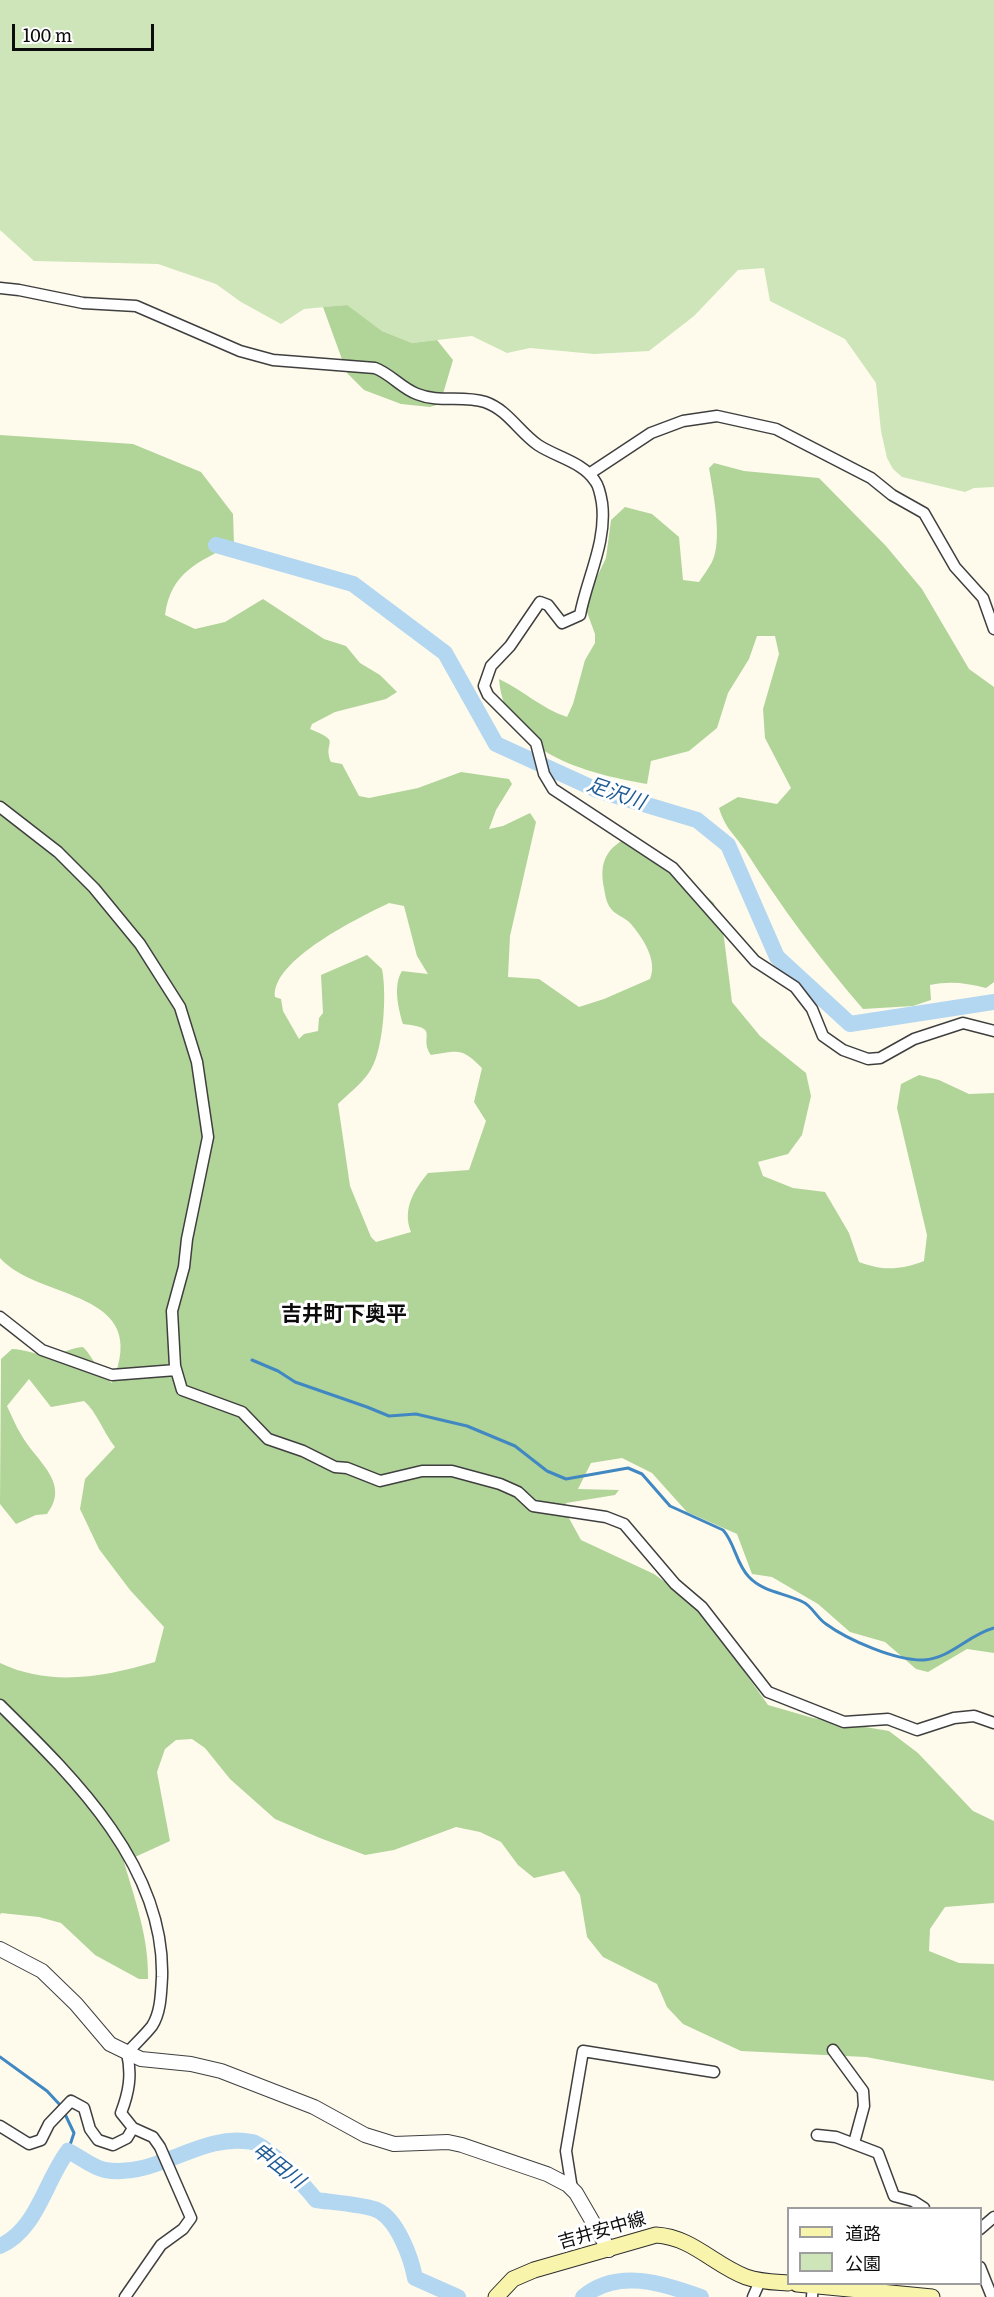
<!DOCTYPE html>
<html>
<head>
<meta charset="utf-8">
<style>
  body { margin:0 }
  #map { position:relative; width:994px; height:2297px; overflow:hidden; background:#fefbec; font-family:Literata,"Noto Sans JP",serif }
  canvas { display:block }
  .legend { position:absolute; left:787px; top:2207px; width:195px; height:78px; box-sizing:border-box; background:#fff; border:2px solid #9e9e9e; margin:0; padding:8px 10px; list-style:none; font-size:18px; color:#0c0c0c }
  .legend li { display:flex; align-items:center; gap:12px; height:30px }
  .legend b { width:30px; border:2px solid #9e9e9e }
  .scale { position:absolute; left:12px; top:24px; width:142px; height:27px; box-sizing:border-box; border:3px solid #0c0c0c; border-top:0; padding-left:8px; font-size:18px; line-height:21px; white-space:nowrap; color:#0c0c0c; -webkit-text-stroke:4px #fff; paint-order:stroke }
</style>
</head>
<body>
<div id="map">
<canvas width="994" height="2297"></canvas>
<ul class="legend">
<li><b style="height:8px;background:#f9f4ab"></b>道路</li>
<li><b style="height:16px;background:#cde5b8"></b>公園</li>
</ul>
<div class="scale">100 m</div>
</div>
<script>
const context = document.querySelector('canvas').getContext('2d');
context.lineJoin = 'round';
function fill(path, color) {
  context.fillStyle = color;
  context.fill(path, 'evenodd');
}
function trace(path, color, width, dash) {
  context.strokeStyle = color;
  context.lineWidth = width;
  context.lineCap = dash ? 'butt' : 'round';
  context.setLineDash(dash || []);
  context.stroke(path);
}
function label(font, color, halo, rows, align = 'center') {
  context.font = font + ' Literata,"Noto Sans JP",serif';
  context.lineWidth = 6;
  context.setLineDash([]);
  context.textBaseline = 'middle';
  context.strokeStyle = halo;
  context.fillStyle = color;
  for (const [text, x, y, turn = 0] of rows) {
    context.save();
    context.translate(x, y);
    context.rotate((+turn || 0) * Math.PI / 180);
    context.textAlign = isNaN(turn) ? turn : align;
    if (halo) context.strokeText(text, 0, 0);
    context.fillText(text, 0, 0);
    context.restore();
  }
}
const green = new Path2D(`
  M0 0H994V487L974 488 965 492 902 477 893 469 887 458 881 431 876 383 845 339 770 301 764 268 738 270 694 316 649 351 594 354 530 348 507 353 472 336 412 343 382 331 346 305 304 309 281 324 241 302 216 284 158 264 34 261 0 230Z`);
const forest = new Path2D(`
  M347 305 382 331 412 343 437 340 453 360 440 404 430 407 401 404 364 390 347 373 323 307Z
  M0 435 133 444 201 472 233 514 234 544C198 562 171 572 165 615L195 629 225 622 263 599 324 639 346 646 360 663 380 675 397 692 386 699 335 712 312 724 310 729C344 743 322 740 331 762L342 764 359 796 369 798 418 788 461 772 509 779 512 784 496 810 489 829 503 826 530 813 536 822 510 936 508 977 539 979 579 1007 604 999 650 979C658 961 643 938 631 924 625 917 614 915 609 906 606 901 605 894 604 888 600 867 603 852 623 840L646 844 714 903 724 938 732 1002 760 1036 806 1073 811 1096 802 1135 788 1154 758 1162 763 1176 793 1188 825 1192 849 1233 859 1262C883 1271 900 1270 924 1261L927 1235 897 1108 901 1084 919 1075 939 1080 969 1094 994 1093V1653L967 1649 928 1672 916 1669 885 1642 850 1632 818 1604 772 1577 752 1574 737 1534 687 1512 652 1473 622 1458 591 1463 578 1489 619 1490 615 1495 566 1503 565 1511 581 1540 654 1574 697 1605 768 1705 813 1718 889 1731 918 1753 973 1811 994 1821V1903L945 1907 930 1929 929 1951 959 1963 994 1964V2081L866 2057 741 2051 683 2024 667 2007 657 1984 603 1957 587 1937 580 1895 564 1871 534 1878 518 1865 501 1842 480 1832 456 1827 394 1850 365 1855 320 1838 275 1819 230 1779 205 1748 192 1739 176 1740 165 1749 157 1772 170 1841 124 1862C135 1900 149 1938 148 1979H139L95 1955 61 1923 39 1917 1 1913 0 1915V1663C50 1687 104 1677 155 1662L164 1627 130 1590 99 1549 80 1509 85 1479 115 1447C103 1432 97 1412 84 1401L51 1407 29 1379 7 1406C12 1416 16 1427 22 1436 37 1462 71 1483 47 1514L36 1515 16 1524 0 1504 1 1359 12 1349C25 1349 38 1356 50 1355 62 1354 70 1348 83 1347 95 1359 98 1374 112 1383 153 1288 39 1302 0 1258ZM389 903 404 906 417 956 428 974 402 971C393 985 398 1008 403 1024 442 1028 418 1036 431 1055 459 1051 461 1047 482 1068L474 1102 486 1121 469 1170 428 1173C414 1190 402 1209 411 1232L376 1242 371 1237 350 1186 338 1104C348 1094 360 1085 368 1074 384 1054 387 993 382 969L367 955 321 975 323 1013 319 1018 318 1031 304 1034 299 1039 283 1011 281 999 275 997C271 960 360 917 389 903Z
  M714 463 744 471 819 478 886 546 922 589 969 669 994 687V982L986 988C966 983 950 981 930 985L931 1000 913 1006 863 1009C820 959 781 907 745 850 733 832 726 830 719 808L738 797 777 804 791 788 765 738 763 709 779 654 775 636H757L749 659 728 693 717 728 689 751 651 761 647 784C586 773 505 754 499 679 523 690 542 709 567 717L573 704 585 660 595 643V634L584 604 606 558 611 520 625 507 652 514 679 537 683 580 699 582C703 576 708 569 712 562 723 540 713 492 709 468Z`);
const stream = new Path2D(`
  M252 1360 278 1371 295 1382 367 1407 389 1416 416 1414 467 1426 515 1446 547 1471 566 1479 628 1468 642 1474 670 1506 723 1530C735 1543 736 1564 749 1577 763 1592 785 1593 803 1602 812 1606 817 1618 826 1624 848 1640 896 1661 924 1660 951 1658 968 1635 994 1628
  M0 2057 47 2091 61 2106
  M64 2112 74 2133 68 2151`);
const river = new Path2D(`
  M216 545 353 584 445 653 496 744 597 790 697 820 728 845 777 957 850 1024 994 1002
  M0 2246C37 2230 45 2181 68 2151 79 2156 93 2168 105 2170 157 2179 200 2132 252 2142 268 2146 305 2186 316 2200 330 2202 367 2205 377 2210 397 2219 411 2257 415 2278L458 2297
  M583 2297C617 2268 663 2283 701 2297`);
const minor = new Path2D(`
  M0 288 19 290 83 303 136 306 240 351 273 360 375 368C391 374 401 388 417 394 439 403 463 395 485 402 508 410 519 432 538 445 556 457 583 462 595 481 599 486 601 497 602 503 607 542 587 578 580 615L562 623 548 605 540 602 510 646 491 666 484 686 488 695 536 743 544 774 553 789 673 868 755 961 795 987 812 1009 823 1036 843 1050 868 1059 880 1058 914 1039 963 1023 994 1031
  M589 474 651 433 683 421 717 416 776 429 871 478 892 495 924 513 955 567 983 598 994 629
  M0 807 58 852 94 888 140 944 180 1007 197 1062 208 1137 187 1239 184 1267 172 1311 175 1366 182 1390 242 1412 268 1439 303 1451 335 1467 347 1468 380 1481 422 1471H452L500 1484 518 1492 533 1506 606 1517 624 1524 675 1584 702 1607 768 1692 844 1722 888 1719 917 1730 954 1718 974 1716 994 1723
  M0 1317 42 1350 112 1375 176 1370
  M0 1705C73 1777 165 1866 162 1977 161 1993 161 2012 152 2026 145 2035 135 2044 127 2053 132 2075 129 2092 121 2113L133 2128 153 2137 160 2147 191 2218 183 2229 161 2245 125 2297
  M833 2050 863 2091 864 2106 854 2143
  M0 2126 29 2144 41 2140 49 2124 71 2101 84 2108 90 2129 98 2140 113 2145 127 2138 133 2128
  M817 2135 836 2137 878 2153 894 2196 913 2201 924 2208
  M572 2189 566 2151 583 2051 714 2072
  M980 2229 994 2217
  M980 2267 992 2297
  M753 2297 760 2281
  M812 2297 813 2284`);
const tertiary = new Path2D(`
  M0 1949 42 1971 76 2004 110 2044 141 2059 191 2064 221 2071 314 2107 365 2135 394 2144 448 2142 462 2145 547 2174 568 2185 576 2193 609 2250`);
const secondary = new Path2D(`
  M797 2284 932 2297
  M496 2297 513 2279 534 2270 656 2235C692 2237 714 2265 746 2277 760 2282 774 2282 788 2283`);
const streetNames = [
  ["吉井安中線",602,2231,-16]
];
const waterNames = [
  ["足沢川",616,794,19],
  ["申田川",278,2166,38]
];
const quarterNames = [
  ["吉井町下奥平",344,1315]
];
fill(green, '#cde5b8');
fill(forest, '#b1d499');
trace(stream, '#4188c2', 3);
trace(river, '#b4d7f1', 16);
trace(minor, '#3f3f3f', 13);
trace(tertiary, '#3f3f3f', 16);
trace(secondary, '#2e2e2e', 17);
trace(minor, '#fff', 10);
trace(tertiary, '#fff', 14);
trace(secondary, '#f9f4ab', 15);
label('18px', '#0c0c0c', '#fff', streetNames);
label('italic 20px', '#1f5b93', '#fff', waterNames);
label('bold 21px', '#0c0c0c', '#fff', quarterNames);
</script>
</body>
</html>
